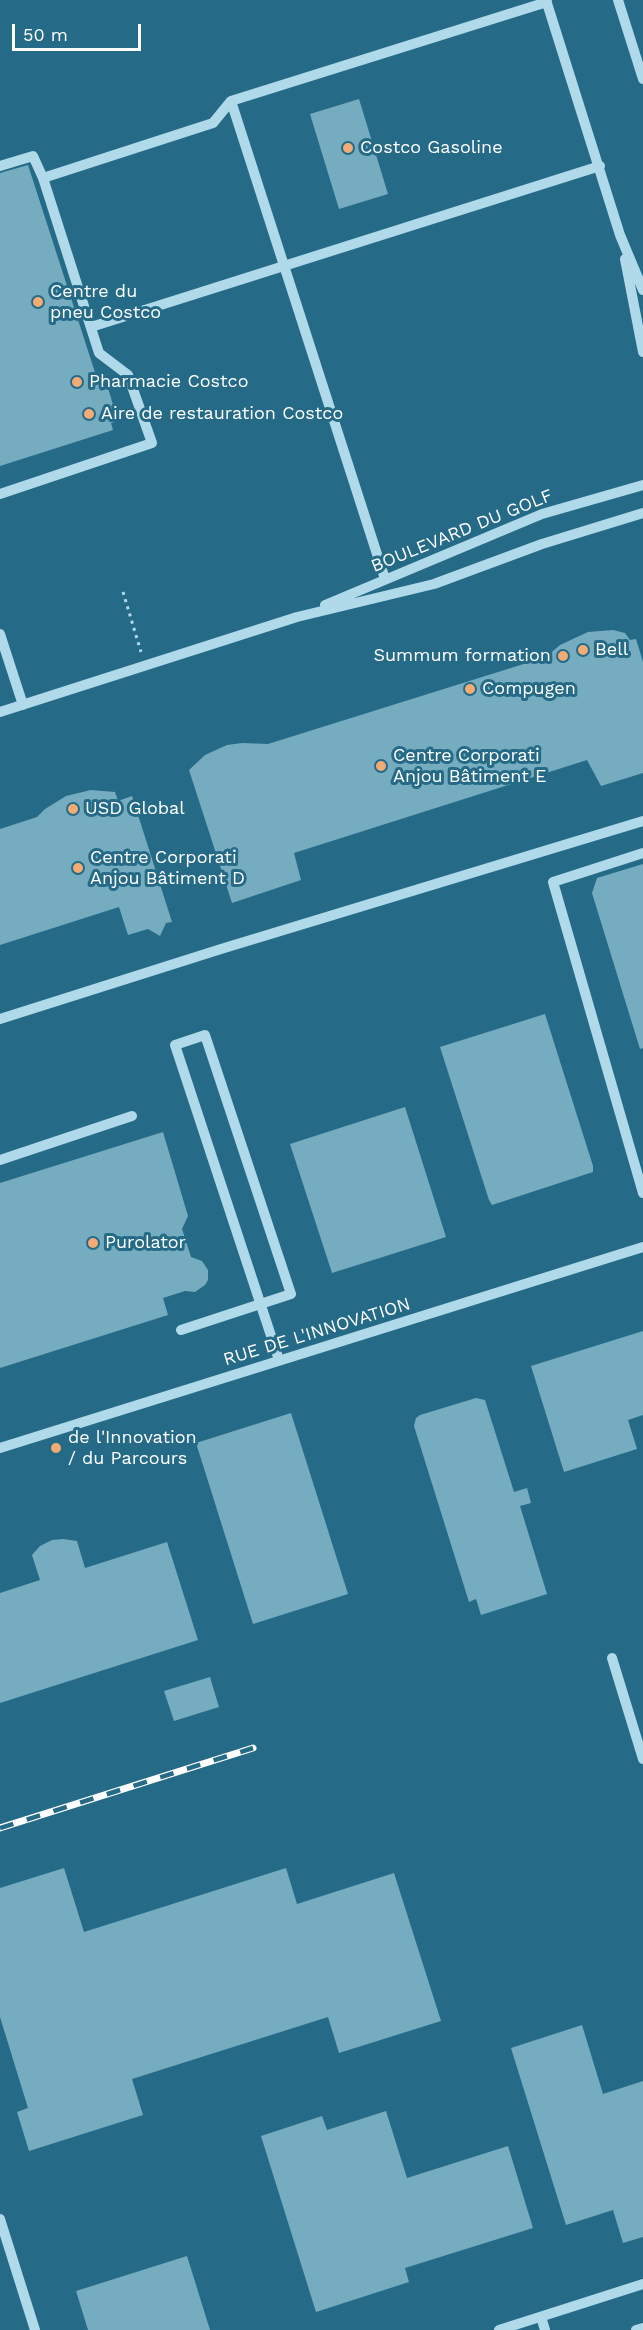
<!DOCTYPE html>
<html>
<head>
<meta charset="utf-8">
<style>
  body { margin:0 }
  #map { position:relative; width:643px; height:2330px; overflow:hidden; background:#256b87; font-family:"Work Sans",sans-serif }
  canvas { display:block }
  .scale { position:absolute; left:12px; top:24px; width:129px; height:27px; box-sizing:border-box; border:3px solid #fff; border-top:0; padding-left:8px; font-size:18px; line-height:21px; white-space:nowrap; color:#fff; -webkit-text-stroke:4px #256b87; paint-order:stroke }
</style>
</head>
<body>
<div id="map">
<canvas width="643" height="2330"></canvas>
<div class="scale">50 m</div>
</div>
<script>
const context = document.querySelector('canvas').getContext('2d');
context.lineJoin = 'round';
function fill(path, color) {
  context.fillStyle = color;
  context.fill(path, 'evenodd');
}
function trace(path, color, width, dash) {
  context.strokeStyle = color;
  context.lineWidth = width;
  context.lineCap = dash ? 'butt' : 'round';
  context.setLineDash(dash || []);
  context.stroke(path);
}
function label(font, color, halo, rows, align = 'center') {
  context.font = font + ' "Work Sans",sans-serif';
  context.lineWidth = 6;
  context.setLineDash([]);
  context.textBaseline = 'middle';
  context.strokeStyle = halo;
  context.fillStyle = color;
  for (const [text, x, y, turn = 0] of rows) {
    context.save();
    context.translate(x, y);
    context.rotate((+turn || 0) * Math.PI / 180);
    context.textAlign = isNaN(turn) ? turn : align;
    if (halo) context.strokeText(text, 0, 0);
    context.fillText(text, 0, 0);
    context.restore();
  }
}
const building = new Path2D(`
  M359 99 388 194 339 209 310 114Z
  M28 165 101 391 108 388 118 421 111 423 113 430 0 466V173Z
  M613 630 625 633 630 640 636 639 643 662V773L601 786 587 760 294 853 301 880 232 903 189 770 205 755 227 745 242 743 268 744 546 657 560 645 588 632Z
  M91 790 115 792 118 801 132 796 172 922 166 923 160 936 148 929 128 935 119 907 0 945V829L37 817 45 809 66 796Z
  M643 864V1048L640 1049 592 893 597 878Z
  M545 1014 593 1166V1172L492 1205 489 1200 440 1047Z
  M405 1107 446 1237 332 1273 290 1144Z
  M163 1132 188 1216 182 1229 191 1257 202 1261 208 1270V1280L205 1285 195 1292 185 1291 163 1298 168 1315 0 1368V1183Z
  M643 1331V1415L628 1420 637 1449 564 1472 531 1366Z
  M476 1398 485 1400 514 1492 527 1488 531 1503 520 1506 547 1594 481 1615 476 1599 469 1602 414 1426 416 1418 420 1415Z
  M291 1413 348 1594 253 1624 196 1443Z
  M63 1539 77 1541 85 1568 167 1542 198 1640 0 1703V1593L40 1580 32 1555 40 1546 52 1540Z
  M210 1677 219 1707 174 1721 164 1691Z
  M64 1868 84 1932 286 1868 297 1904 394 1873 441 2021 339 2053 328 2017 132 2079 143 2115 29 2151 17 2112 28 2108 0 2017V1888Z
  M582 2025 603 2094 643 2081V2237L623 2243 613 2210 566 2225 511 2048Z
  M386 2111 407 2178 508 2146 533 2228 405 2268 409 2282 316 2312 261 2136 322 2116 327 2130Z
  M187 2256 210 2330H88L76 2291Z`);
const path = new Path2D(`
  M123 592 141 652`);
const minor = new Path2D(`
  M546 0 620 235 643 290
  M618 0 643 79
  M231 101 385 579
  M0 166 33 156 43 178
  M625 259 643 352
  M91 327 600 166
  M0 494 152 443 128 375 99 353 43 178 213 123 231 101 547 2
  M325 605 542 514 643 485
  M0 634 23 705
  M0 712 297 617 434 584 542 544 643 513
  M643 853 553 882 643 1193
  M0 1019 221 949 643 821
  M0 1160 132 1116
  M181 1330 291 1294 205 1035 175 1045 279 1360
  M0 1448 643 1247
  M612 1658 643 1759
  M0 2219 35 2330
  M541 2317 545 2330
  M499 2330 643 2284
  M636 2330 643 2328`);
const rail = new Path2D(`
  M0 1828 253 1748`);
const markers = [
  [348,148,6,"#f2ab75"],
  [38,302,6,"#f2ab75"],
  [77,382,6,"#f2ab75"],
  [89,414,6,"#f2ab75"],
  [583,650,6,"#f2ab75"],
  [563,656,6,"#f2ab75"],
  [470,689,6,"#f2ab75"],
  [381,766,6,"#f2ab75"],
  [73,809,6,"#f2ab75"],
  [78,868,6,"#f2ab75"],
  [93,1243,6,"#f2ab75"],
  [56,1448,6,"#f2ab75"]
];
const poiNames = [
  ["Costco Gasoline",360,148],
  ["Centre du",50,292],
  ["pneu Costco",50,313],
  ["Pharmacie Costco",89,382],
  ["Aire de restauration Costco",101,414],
  ["Bell",595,650],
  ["Summum formation",551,656,"right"],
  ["Compugen",482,689],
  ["Centre Corporati",393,756],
  ["Anjou Bâtiment E",393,777],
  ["USD Global",85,809],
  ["Centre Corporati",90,858],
  ["Anjou Bâtiment D",90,879],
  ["Purolator",105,1243],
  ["de l'Innovation",68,1438],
  ["/ du Parcours",68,1459]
];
const streetNames = [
  ["BOULEVARD DU GOLF",462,531,-22],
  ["RUE DE L'INNOVATION",317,1332,-17]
];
fill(building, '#76acc0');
trace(path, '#b0d9e9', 3, [3, 4.5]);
trace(minor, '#b0d9e9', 10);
trace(rail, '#fff', 7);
trace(rail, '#256b87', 4.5, [14]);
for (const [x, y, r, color] of markers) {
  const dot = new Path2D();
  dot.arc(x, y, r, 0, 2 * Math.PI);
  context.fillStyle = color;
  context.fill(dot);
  trace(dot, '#256b87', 2);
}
label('18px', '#fff', '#256b87', poiNames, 'left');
label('18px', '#fff', '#256b87', streetNames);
</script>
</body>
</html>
